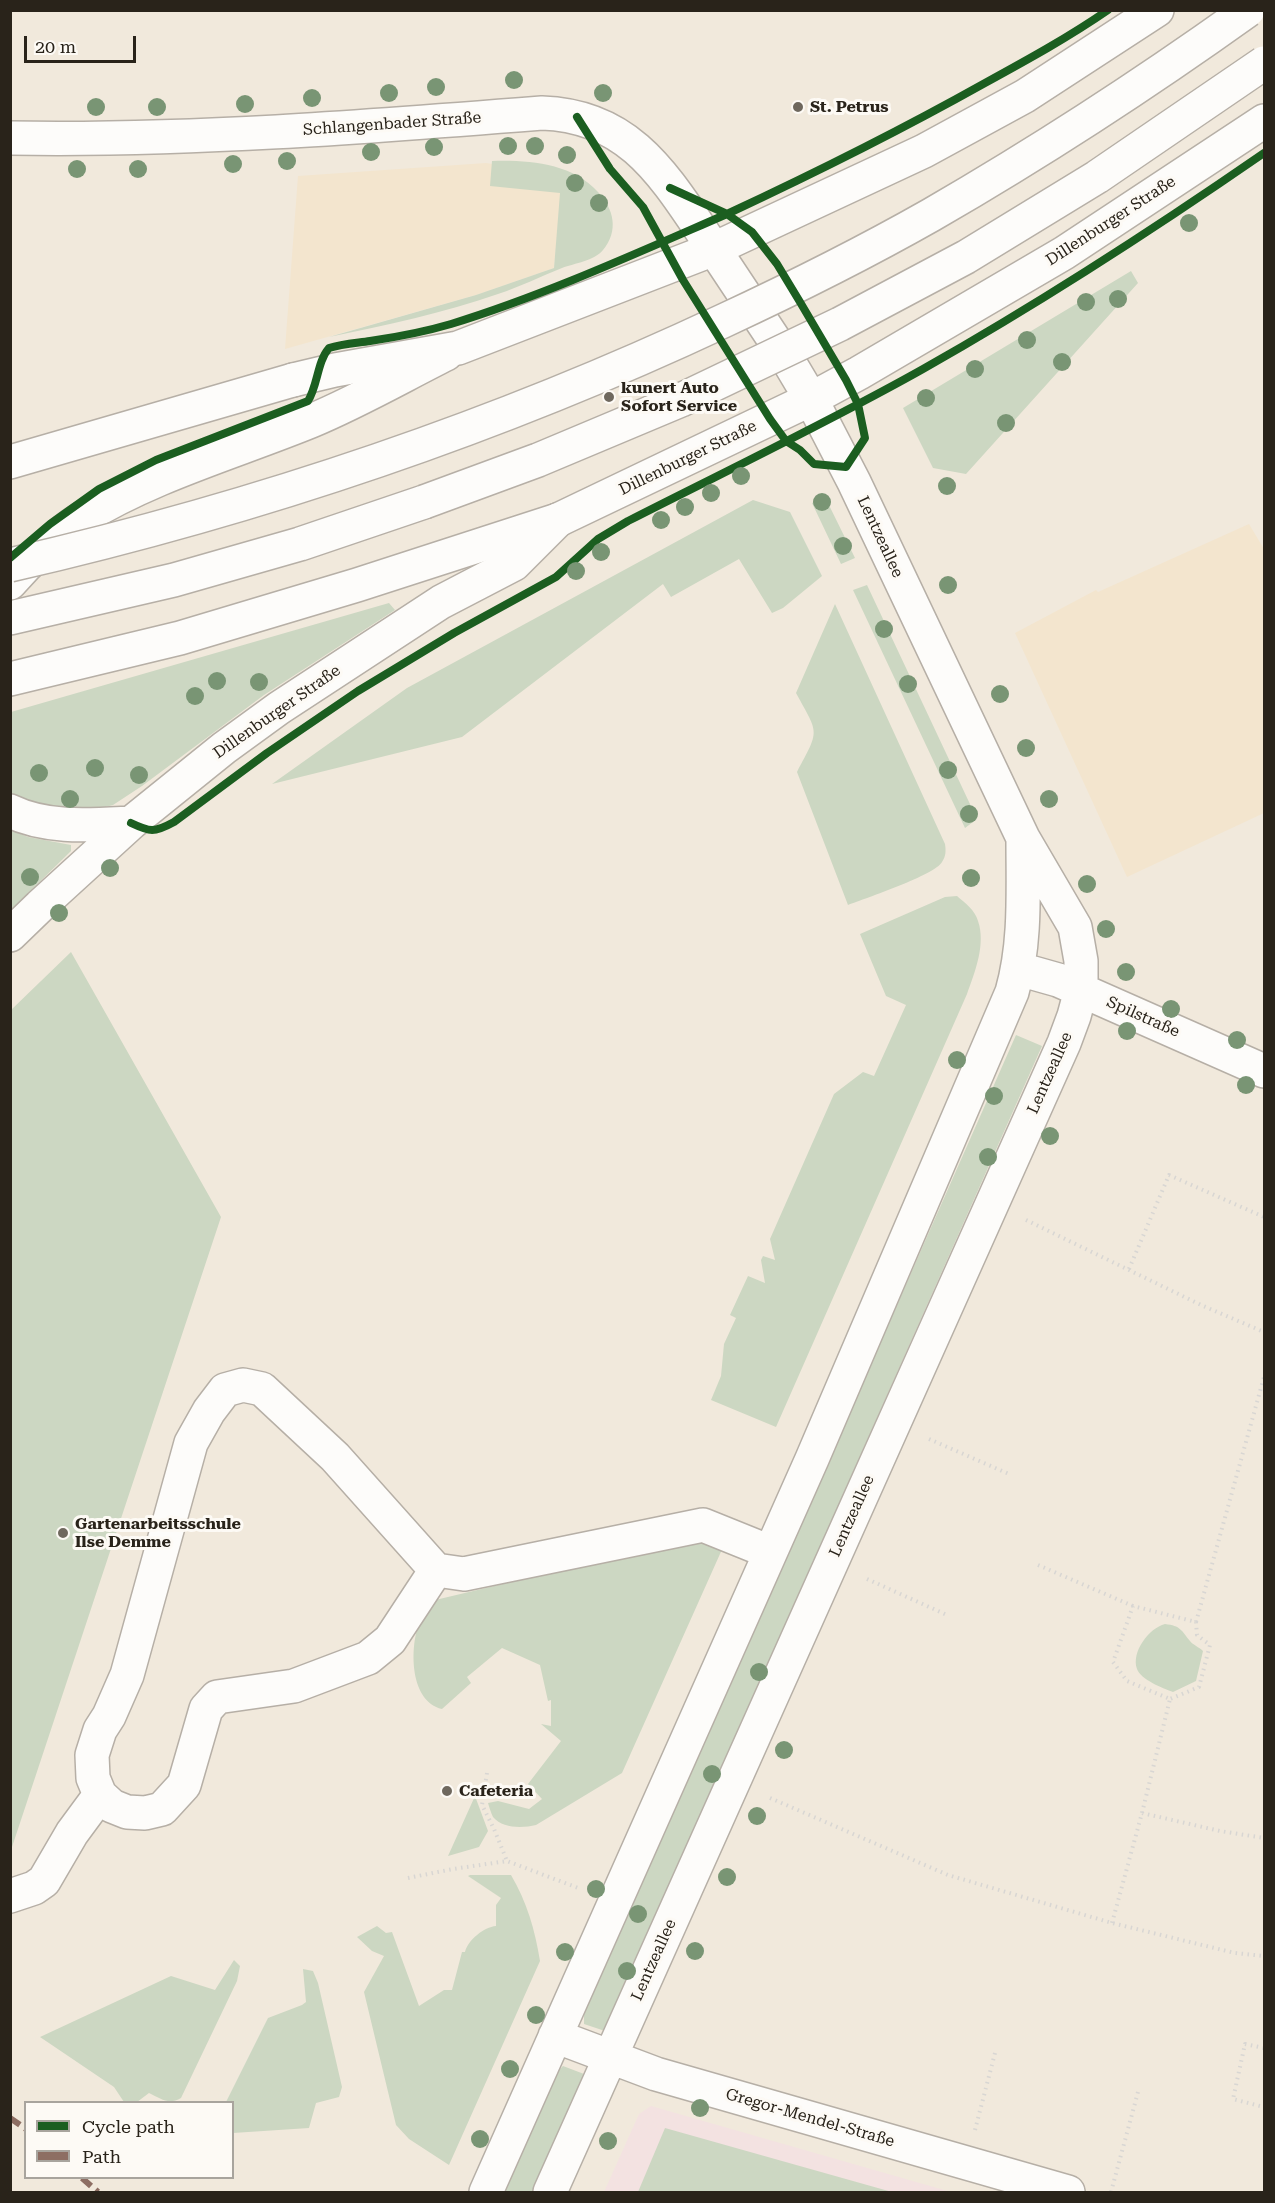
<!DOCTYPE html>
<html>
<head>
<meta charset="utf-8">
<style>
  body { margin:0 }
  #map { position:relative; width:1275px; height:2203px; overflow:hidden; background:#f1e9dc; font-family:"Roboto Serif",serif }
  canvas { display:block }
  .frame { position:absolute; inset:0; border:12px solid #29231a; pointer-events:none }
  .legend { position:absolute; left:24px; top:2101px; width:210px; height:78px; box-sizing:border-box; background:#fdfaf5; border:2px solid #a8a49d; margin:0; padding:8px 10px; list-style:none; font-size:18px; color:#29231a }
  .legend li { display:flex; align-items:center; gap:12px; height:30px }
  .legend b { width:30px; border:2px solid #a8a49d }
  .scale { position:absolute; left:24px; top:36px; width:112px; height:27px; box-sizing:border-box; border:3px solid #29231a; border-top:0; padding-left:8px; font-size:18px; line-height:21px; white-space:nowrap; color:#29231a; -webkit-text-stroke:4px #fdfaf5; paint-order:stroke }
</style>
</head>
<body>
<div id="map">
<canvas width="1275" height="2203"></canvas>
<div class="frame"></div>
<ul class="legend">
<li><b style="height:8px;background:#1b5e20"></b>Cycle path</li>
<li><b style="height:8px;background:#8d6e63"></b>Path</li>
</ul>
<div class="scale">20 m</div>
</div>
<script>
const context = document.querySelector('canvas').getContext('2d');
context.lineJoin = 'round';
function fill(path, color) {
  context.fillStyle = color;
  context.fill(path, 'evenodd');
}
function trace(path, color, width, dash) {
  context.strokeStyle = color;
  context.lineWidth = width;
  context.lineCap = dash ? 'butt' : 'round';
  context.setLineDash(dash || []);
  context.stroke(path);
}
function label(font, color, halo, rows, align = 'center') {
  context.font = font + ' "Roboto Serif",serif';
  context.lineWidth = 6;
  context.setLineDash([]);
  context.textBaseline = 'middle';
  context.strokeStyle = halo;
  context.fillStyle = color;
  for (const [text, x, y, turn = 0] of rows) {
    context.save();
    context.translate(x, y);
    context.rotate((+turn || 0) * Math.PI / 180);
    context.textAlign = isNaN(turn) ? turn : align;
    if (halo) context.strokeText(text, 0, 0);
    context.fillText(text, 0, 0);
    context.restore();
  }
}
const built = new Path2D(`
  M486 163 506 166 561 193 554 268 476 295 285 349 298 176Z
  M1249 524 1264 549V813L1127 877 1015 633 1096 590 1098 592Z`);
const education = new Path2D(`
  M651 2106 951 2192H604L639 2114Z`);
const green = new Path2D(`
  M492 161C530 160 571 163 598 192 614 209 619 231 603 250 594 261 575 263 562 268 541 276 520 287 498 294 444 313 386 325 329 337L476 295 554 268 560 193 490 186Z
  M1131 271 1138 283 966 474 933 468 903 408Z
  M825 497 855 558 841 564 812 503Z
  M753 500 790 512 822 576 783 608 772 613 739 559 671 597 663 584 462 737 272 784 407 688Z
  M867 585 977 819 965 828 853 590Z
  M389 603 395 610 264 695 142 786 113 805 83 813 58 814 11 797V712Z
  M835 604 945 844C946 851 946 856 942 862 935 875 866 898 848 905L797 772C820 729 819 735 796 693Z
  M11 830 28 837 71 845V851L11 910Z
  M957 896C965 903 975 910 978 921 986 944 975 972 967 994L776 1427 711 1400 721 1376 724 1344 736 1318 730 1315 748 1276 765 1283 761 1260 763 1256 775 1260 770 1239 834 1094 863 1072 874 1076 906 1005 886 996 860 934 945 897Z
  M71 952 221 1217 11 1850V1010Z
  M1016 1035 1042 1046 605 2031 584 2024V2014Z
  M705 1536 724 1545 622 1773 536 1825C523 1828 503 1829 493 1817 491 1813 489 1806 488 1803L498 1801 529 1809 542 1799 528 1784 561 1741 541 1724 551 1726V1700L548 1701 540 1665 502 1648 467 1677 471 1683 442 1709C410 1701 410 1651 418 1626 420 1618 427 1609 431 1601Z
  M1165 1624C1181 1626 1181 1630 1190 1641 1193 1645 1199 1647 1203 1651L1196 1681 1173 1692C1164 1689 1140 1679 1137 1669 1131 1652 1149 1628 1165 1624Z
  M475 1796 488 1831 479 1847 448 1856Z
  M470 1875H511C527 1902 535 1930 540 1961L449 2165 409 2139 396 2125 364 1992 384 1956 372 1951 357 1937 377 1926 386 1933 392 1932 419 2006 444 1990H452L462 1952H465C468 1940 484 1927 496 1926V1905L501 1898 468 1876Z
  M234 1960 240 1966 237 1981 181 2098C169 2105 161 2099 149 2093L137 2102H124L114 2087 40 2037 171 1976 215 1990Z
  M303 1969 313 1971 318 1983 342 2087 339 2097 316 2103 309 2128 233 2133 232 2102H226L268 2018 302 2005 306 2002Z
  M563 2066 584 2074 585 2078 534 2192H505L559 2070Z
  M665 2128 892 2192H638Z`);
const path = new Path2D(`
  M1026 1220 1201 1305 1264 1332
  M1129 1269 1169 1175 1264 1217
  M929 1439 1009 1474
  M1038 1565 1133 1606
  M867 1579 947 1615
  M1196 1622 1264 1377
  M487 1773 482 1805 494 1829 507 1861
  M770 1798 948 1875 1112 1923 1235 1953 1264 1956
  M1142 1813 1220 1831 1264 1838
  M408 1878 453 1869 507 1861 581 1889
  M1112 1923 1142 1813 1170 1699 1127 1681 1113 1662 1133 1606 1196 1622 1197 1635 1210 1645 1199 1687 1170 1699
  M1264 2048 1245 2044 1233 2099 1264 2107
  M975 2130 995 2053
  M1111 2192 1138 2092`);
const minor = new Path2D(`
  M10 138C188 141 365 127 542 113 634 116 667 181 714 249
  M10 583C29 561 57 534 81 519 152 475 235 452 311 421 357 402 402 376 446 354
  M10 811C47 829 91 825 131 823
  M10 935 40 906 131 823 224 748 279 708 441 602 514 564 558 520
  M1019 969 1058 980 1264 1071
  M436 1570 335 1457 262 1389 243 1385 225 1390 209 1411 191 1443 127 1675 109 1716 100 1730 92 1755 93 1778 100 1795 112 1806 127 1812 145 1813 162 1809 184 1785 206 1709 217 1697 294 1686 368 1658 390 1640 436 1570 464 1574 703 1525 770 1552
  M10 1896 34 1888 44 1881 72 1833 100 1795
  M555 2036 656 2074 1068 2192
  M486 2192 812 1459 1012 992C1026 943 1023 891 1023 840
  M550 2192 1064 1043 1074 1016 1081 990V961L1075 927 1023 838 854 482 811 399`);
const major = new Path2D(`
  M714 249 789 362 811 399
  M293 380 335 370 458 348 714 249 924 151 1025 96 1157 10
  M558 520 811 399 859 373 1064 253 1264 121`);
const highway = new Path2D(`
  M10 462 293 380
  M10 618 174 580 300 544 424 502
  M10 679 180 638 357 585 558 520`);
const highwayBridge = new Path2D(`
  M424 502 538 460 681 400 840 324 966 257 1097 177 1264 63
  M10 565C258 508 493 429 723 321 794 288 864 253 931 215 1040 152 1146 83 1248 10`);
const quiet = new Path2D(`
  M10 2118 26 2129
  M82 2178 98 2192`);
const cycleway = new Path2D(`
  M670 188 727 214C815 173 901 130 985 83 1027 60 1069 37 1108 10
  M10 558 50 524 99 489 156 460 308 401C318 385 317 362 329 348 342 344 357 343 370 341 397 337 424 332 451 324 545 295 637 253 727 214L752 232 777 264 800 302 846 380 858 404 865 438 846 467 814 464 800 450 786 441 770 419 683 280 643 207 610 169 577 117
  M131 823C150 832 154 833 174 822L267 753 358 691 454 633 556 577 598 539 628 521C726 471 827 423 923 369 1040 303 1154 229 1264 153`);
const trees = [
  [514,80],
  [436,87],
  [389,93],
  [603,93],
  [312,98],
  [245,104],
  [96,107],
  [157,107],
  [508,146],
  [535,146],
  [434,147],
  [371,152],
  [567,155],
  [287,161],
  [233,164],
  [77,169],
  [138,169],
  [575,183],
  [599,203],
  [1189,223],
  [1118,299],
  [1086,302],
  [1027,340],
  [1062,362],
  [975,369],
  [926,398],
  [1006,423],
  [741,476],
  [947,486],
  [711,493],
  [822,502],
  [685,507],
  [661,520],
  [843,546],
  [601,552],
  [576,571],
  [948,585],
  [884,629],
  [217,681],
  [259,682],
  [908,684],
  [1000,694],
  [195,696],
  [1026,748],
  [95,768],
  [948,770],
  [39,773],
  [139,775],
  [70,799],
  [1049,799],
  [969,814],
  [110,868],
  [30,877],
  [971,878],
  [1087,884],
  [59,913],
  [1106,929],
  [1126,972],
  [1171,1009],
  [1127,1031],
  [1237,1040],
  [957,1060],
  [1246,1085],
  [994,1096],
  [1050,1136],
  [988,1157],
  [759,1672],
  [784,1750],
  [712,1774],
  [757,1816],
  [727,1877],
  [596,1889],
  [638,1914],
  [695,1951],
  [565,1952],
  [627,1971],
  [536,2015],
  [510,2069],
  [700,2108],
  [480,2139],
  [608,2141]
];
const markers = [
  [798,107,6,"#6f685e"],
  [609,397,6,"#6f685e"],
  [63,1533,6,"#6f685e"],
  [447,1791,6,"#6f685e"]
];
const poiNames = [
  ["St. Petrus",810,107],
  ["kunert Auto",621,388],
  ["Sofort Service",621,406],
  ["Gartenarbeitsschule",75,1524],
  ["Ilse Demme",75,1542],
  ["Cafeteria",459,1791]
];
const streetNames = [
  ["Schlangenbader Straße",392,124,-4],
  ["Dillenburger Straße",1111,221,-33],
  ["Dillenburger Straße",688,458,-26],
  ["Lentzeallee",880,537,65],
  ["Dillenburger Straße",277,712,-35],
  ["Spilstraße",1143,1017,24],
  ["Lentzeallee",1050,1073,-66],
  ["Lentzeallee",852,1516,-66],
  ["Lentzeallee",654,1960,-66],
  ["Gregor-Mendel-Straße",810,2118,16]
];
fill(built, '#f3e5ce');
fill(education, '#f3e2e1');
fill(green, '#ccd7c2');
trace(minor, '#b6afa6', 36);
trace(major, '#b6afa6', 36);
trace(highway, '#b6afa6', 36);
trace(path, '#d8d6d3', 4, [1.5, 4.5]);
trace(minor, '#fdfcfa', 33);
trace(major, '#fdfcfa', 33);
trace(highway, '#fdfcfa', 33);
trace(highwayBridge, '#b6afa6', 36, []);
trace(highwayBridge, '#fdfcfa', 33);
trace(quiet, '#8d6e63', 6, [12, 6]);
trace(cycleway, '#1b5e20', 8);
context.fillStyle = '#799574';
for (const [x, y] of trees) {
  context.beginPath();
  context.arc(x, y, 9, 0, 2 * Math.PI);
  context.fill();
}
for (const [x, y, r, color] of markers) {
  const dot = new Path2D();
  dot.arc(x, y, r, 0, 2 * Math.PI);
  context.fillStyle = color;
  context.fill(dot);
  trace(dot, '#fdfaf5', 2);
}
label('bold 16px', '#29231a', '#fdfaf5', poiNames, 'left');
label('16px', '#29231a', '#fdfaf5', streetNames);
</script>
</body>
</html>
